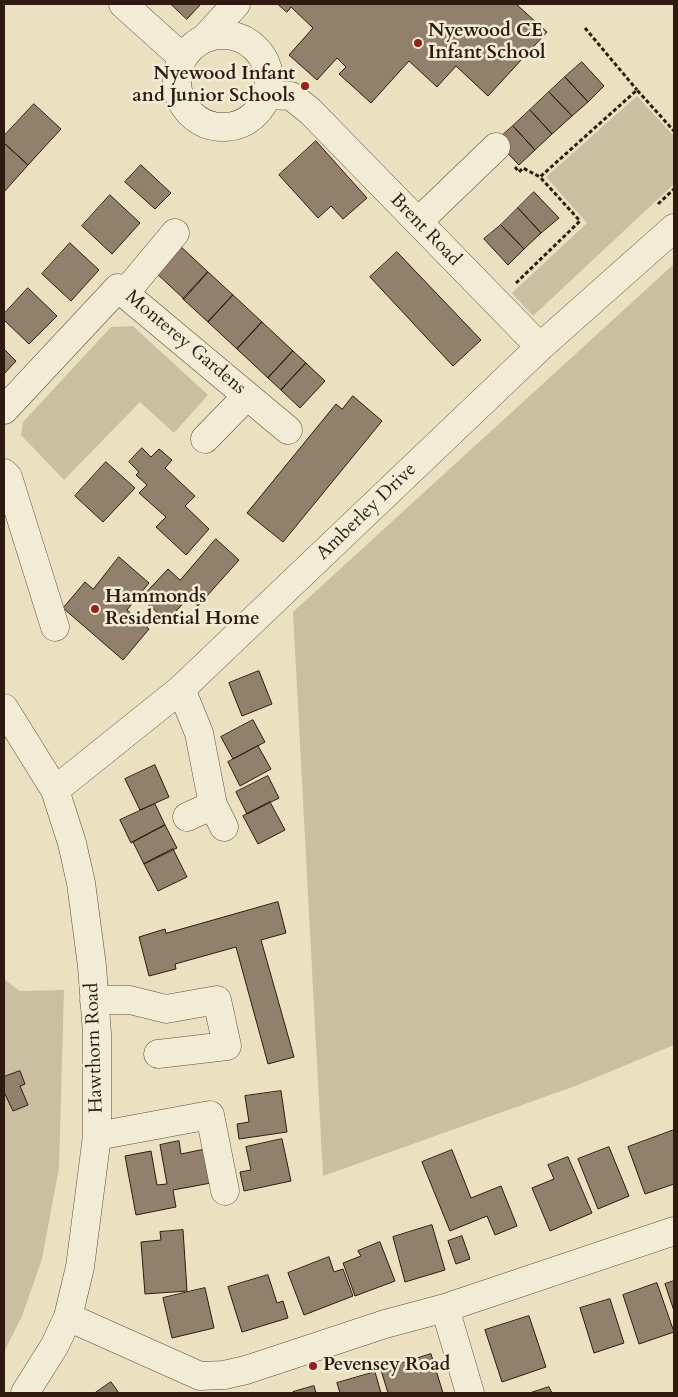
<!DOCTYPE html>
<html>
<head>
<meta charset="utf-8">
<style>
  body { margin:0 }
  #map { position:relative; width:678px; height:1397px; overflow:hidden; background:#ebe1c0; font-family:Cardo,serif }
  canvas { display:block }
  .frame { position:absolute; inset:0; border:5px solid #2f1a10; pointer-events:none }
</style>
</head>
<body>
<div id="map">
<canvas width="678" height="1397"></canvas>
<div class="frame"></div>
</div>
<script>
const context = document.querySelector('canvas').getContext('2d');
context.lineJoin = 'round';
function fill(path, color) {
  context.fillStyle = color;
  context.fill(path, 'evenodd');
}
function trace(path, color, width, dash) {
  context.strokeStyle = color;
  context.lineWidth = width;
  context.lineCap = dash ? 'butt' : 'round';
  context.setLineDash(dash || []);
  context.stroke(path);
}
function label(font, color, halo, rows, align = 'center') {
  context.font = font + ' Cardo,serif';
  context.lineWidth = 5;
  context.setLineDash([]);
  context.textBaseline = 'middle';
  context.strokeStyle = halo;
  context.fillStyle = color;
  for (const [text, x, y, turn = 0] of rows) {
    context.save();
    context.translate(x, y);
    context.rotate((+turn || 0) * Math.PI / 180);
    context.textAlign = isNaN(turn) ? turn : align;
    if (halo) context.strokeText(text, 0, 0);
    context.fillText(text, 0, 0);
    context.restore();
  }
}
const green = new Path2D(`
  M637 96 674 136V184L533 316 512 293 587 223 546 177Z
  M674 264V1045L578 1085 323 1176 293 612Z
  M133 326 208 395 174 433 140 402 64 480 21 435 23 422 111 327Z
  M4 979 20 991 64 990 59 1168 42 1259 22 1316 4 1352Z`);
const building = new Path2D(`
  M171 4H201L187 19Z
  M278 4H516L547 32 488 96 456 66 437 87 409 61 371 103 339 74 346 67 337 58 317 80 289 55 313 28 291 7 287 12Z
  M582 62 604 86 588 102 565 77Z
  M565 77 588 102 572 116 549 92Z
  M549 92 572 116 552 134 530 110Z
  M34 104 61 129 28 165 4 143V136Z
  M530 110 552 134 535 150 513 126Z
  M513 126 535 150 519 165 496 141Z
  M316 141 367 198 343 219 331 206 318 218 279 175Z
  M4 143 28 165 4 192Z
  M141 165 171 193 155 209 125 182Z
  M534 192 559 218 541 233 518 208Z
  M110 195 140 223 112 254 82 226Z
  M518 208 541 233 524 249 501 225Z
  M501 225 524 249 508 265 484 239Z
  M70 243 99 270 71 301 42 274Z
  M179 245 208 272 184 299 154 271Z
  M397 252 481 340 453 366 370 277Z
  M208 272 233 295 208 322 183 299Z
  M28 288 57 316 29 344 4 320V314Z
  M233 295 262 322 237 349 208 322Z
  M262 322 293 351 268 378 237 349Z
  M4 349 16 361 4 374Z
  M293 351 306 363 281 390 268 378Z
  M306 363 325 381 300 408 281 390Z
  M353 396 382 421 283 542 247 513 336 404 342 409Z
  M142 448 151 457 159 449 172 460 165 468 195 496 185 506 209 529 186 555 156 527 166 517 139 493 147 485 136 475 139 472 129 462Z
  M106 462 135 488 103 522 75 496Z
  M216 539 239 560 198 606 189 597 167 621 141 598 168 569 180 580Z
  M119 557 149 583 127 610 149 629 123 660 63 608 85 582 93 589Z
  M259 671 272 704 242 716 229 683Z
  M253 720 265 742 233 759 221 737Z
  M258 746 271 769 240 786 228 762Z
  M155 765 169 797 140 810 125 779Z
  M268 776 279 798 247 814 236 792Z
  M270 802 285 830 258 844 243 816Z
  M155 804 165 825 131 843 120 820Z
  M165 825 177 848 144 864 133 842Z
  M173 849 187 877 158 891 144 864Z
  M278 902 286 933 261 940 294 1057 268 1064 236 947 175 964 176 969 149 976 139 937 165 929 166 933Z
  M20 1071 25 1084 20 1086 28 1105 13 1111 4 1092V1077Z
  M281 1091 287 1132 239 1139 237 1124 249 1122 245 1096Z
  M674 1130V1184L645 1194 628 1147Z
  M282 1139 291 1181 244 1191 240 1172 251 1170 246 1147Z
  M179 1141 181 1154 205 1149 211 1183 173 1190 176 1207 136 1215 125 1156 151 1151 157 1185 167 1184 160 1145Z
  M609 1147 629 1196 598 1209 578 1159Z
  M452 1150 471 1198 501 1186 517 1226 495 1235 487 1216 450 1231 422 1162Z
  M568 1157 592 1213 550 1231 532 1188 554 1179 548 1165Z
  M432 1225 445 1270 405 1282 393 1237Z
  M183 1230 187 1291 145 1294 141 1242 161 1240 160 1232Z
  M462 1236 470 1259 456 1264 448 1241Z
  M380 1242 395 1281 355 1296 343 1263 361 1256 358 1251Z
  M329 1257 334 1272 343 1269 353 1296 304 1315 288 1273Z
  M268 1275 277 1303 283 1301 288 1318 242 1332 228 1287Z
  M674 1281V1311L665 1284Z
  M657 1283 674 1332 639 1344 623 1295Z
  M205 1288 214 1328 172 1338 163 1298Z
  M610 1299 624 1343 594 1353 580 1308Z
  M529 1316 546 1367 502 1382 485 1330Z
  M431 1354 443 1393H388L381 1370Z
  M375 1372 381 1393H340L337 1383Z
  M111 1382 119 1393H95Z
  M314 1386 316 1393H293V1392Z
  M549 1387 552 1393H530Z`);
const path = new Path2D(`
  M585 28 637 90
  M515 167 519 172 523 168 540 177
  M658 204 674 189
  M516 283 580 221 540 177 637 90 674 131`);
const minor = new Path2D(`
  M123 4 183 58
  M177 81a46 46 0 1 1 92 0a46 46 0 1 1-92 0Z
  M205 38 236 4
  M267 95 291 96 310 111 540 347
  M418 222 496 147
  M125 293 175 233
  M4 410 118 288 288 430
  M205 439 247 396
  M4 473 8 477 55 627
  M181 689 199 733 213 805 224 827
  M4 708 55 790 72 843 81 883 92 966 97 1034V1136L80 1267 68 1317 55 1345 25 1393
  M55 790 181 689 540 347 674 228
  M187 817 213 805
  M94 1000H130L166 1009 217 1000 227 1046 158 1054
  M97 1136 210 1115 225 1191
  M445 1308 470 1393
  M68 1317 200 1376 224 1375 246 1370 385 1324 445 1308 674 1231`);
const markers = [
  [418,43,5,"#8f2418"],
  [305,86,5,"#8f2418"],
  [95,609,5,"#8f2418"],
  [313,1366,5,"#8f2418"]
];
const poiNames = [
  ["Nyewood CE",428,32],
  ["Infant School",428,54],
  ["Nyewood Infant",295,75,"right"],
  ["and Junior Schools",295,97,"right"],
  ["Hammonds",105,598],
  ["Residential Home",105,620],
  ["Pevensey Road",323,1366]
];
const streetNames = [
  ["Brent Road",425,230,46],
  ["Monterey Gardens",185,343,40],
  ["Amberley Drive",367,512,-44],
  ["Hawthorn Road",95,1048,-92]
];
fill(green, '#cbbfa2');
fill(building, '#91816c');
trace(building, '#2f1a10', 1);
trace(minor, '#5e4c3c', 29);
trace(path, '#2f1a10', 3, [4, 2.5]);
trace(minor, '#f2ecd6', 28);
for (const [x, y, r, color] of markers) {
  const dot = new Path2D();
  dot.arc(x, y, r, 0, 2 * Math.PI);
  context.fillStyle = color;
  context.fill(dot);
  trace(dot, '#f2ecd6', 2);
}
label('bold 19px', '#2f1a10', '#f2ecd6', poiNames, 'left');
label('19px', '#2f1a10', '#f2ecd6', streetNames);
</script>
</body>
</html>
